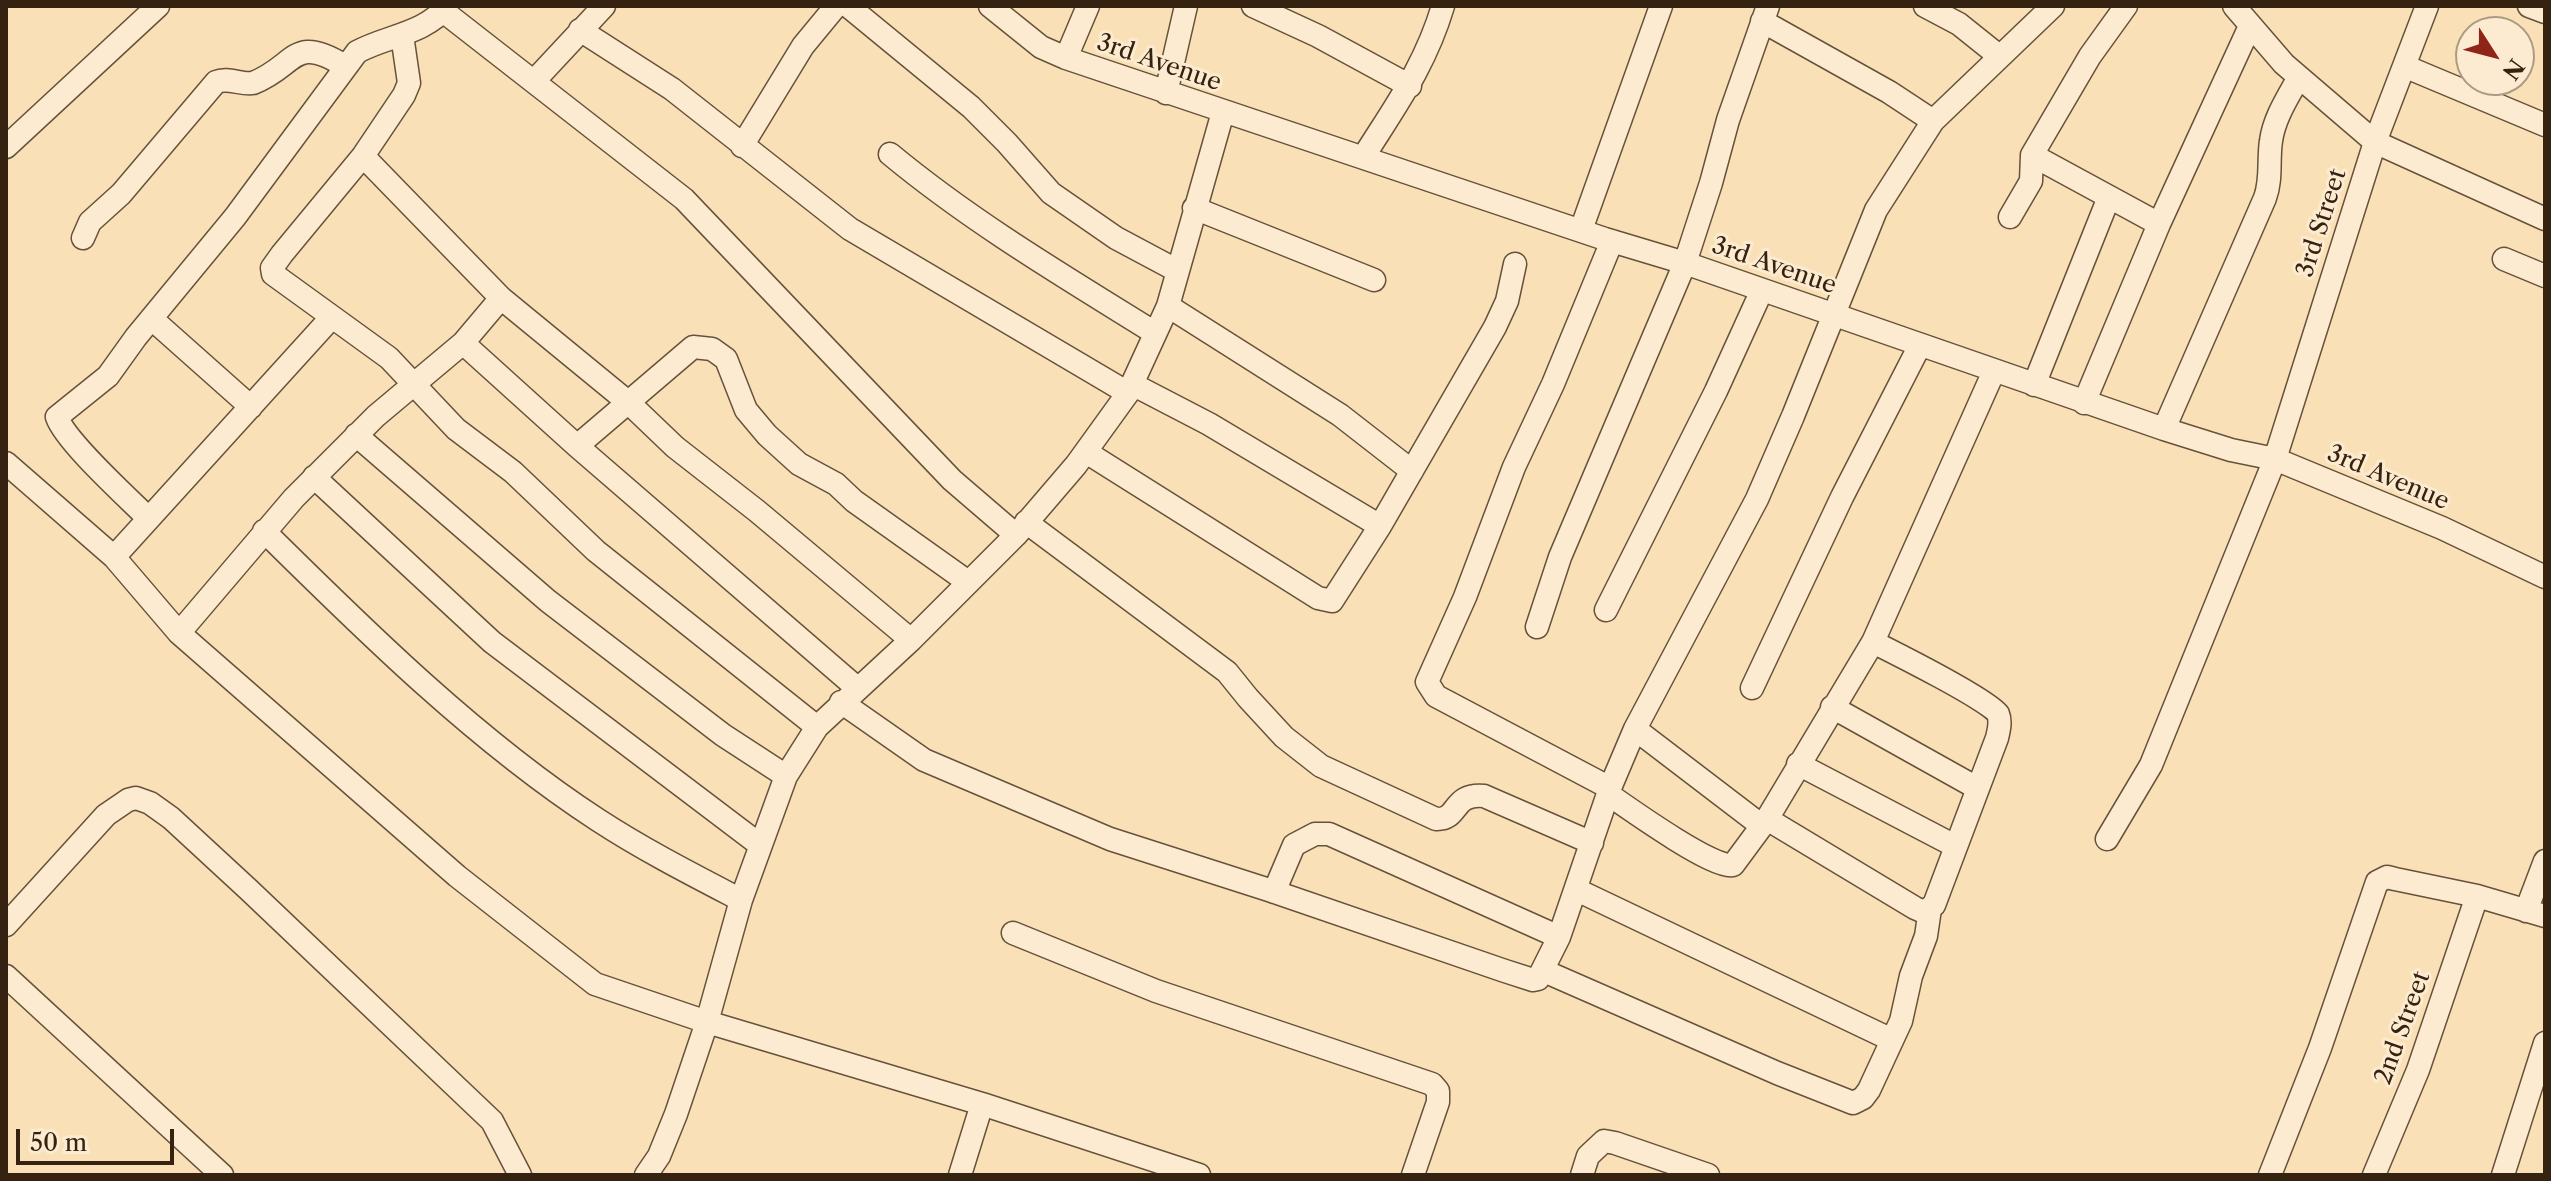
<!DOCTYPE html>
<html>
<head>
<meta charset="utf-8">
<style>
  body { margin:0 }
  #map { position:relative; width:2551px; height:1181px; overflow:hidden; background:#fae0b7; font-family:"Libre Caslon Text",serif }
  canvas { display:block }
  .frame { position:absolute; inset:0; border:8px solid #352210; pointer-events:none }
  .north { position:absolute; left:2455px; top:16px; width:80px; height:80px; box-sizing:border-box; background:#fcebd0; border:2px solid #ac9b83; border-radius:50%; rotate:126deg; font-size:22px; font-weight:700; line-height:32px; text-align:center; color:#352210 }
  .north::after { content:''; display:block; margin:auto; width:28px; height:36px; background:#8f2418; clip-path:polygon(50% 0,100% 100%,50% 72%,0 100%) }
  .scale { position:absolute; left:16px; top:1129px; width:158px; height:36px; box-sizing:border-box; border:4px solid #352210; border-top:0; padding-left:10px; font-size:24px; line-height:28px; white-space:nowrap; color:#352210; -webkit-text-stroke:6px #fcebd0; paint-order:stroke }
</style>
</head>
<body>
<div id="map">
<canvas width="2551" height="1181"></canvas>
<div class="frame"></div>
<div class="north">N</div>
<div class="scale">50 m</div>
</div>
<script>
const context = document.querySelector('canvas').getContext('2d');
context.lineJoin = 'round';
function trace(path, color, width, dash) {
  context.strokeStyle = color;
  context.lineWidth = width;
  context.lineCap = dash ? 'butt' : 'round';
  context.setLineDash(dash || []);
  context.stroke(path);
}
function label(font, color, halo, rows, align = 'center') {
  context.font = font + ' "Libre Caslon Text",serif';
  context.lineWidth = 6;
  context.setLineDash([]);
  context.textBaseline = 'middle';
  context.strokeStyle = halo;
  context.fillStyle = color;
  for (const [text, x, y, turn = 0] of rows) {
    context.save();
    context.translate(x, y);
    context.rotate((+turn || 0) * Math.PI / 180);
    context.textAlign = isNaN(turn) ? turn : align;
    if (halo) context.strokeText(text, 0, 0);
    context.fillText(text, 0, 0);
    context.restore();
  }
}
const minor = new Path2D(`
  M848 6 971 107 1007 143 1051 193 1116 238 1176 270
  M990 6 1041 47 1066 58 1605 239 1685 263 2164 429 2231 450 2275 459 2442 528 2545 577
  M1253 6 1318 36 1410 86
  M1925 6 1959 24 1999 56
  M2234 6 2284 64 2375 142 2545 219
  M2529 6 2545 12
  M443 11 684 199 952 480 1016 535
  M1762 21 1889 92 1933 121
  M580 30 672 89 850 229 1128 393
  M402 35 409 83 404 95 363 156 282 254 272 268 273 274 389 358 456 429 513 472 596 551 817 727
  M1066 58 1088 6
  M2404 66 2545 125
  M535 80 604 6
  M1166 93 1186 6
  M742 146 803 46 836 6
  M6 147 158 6
  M890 154C972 222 1065 277 1155 333
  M2032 155 2159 224
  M363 156 501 298 629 403 675 447 757 511 911 640
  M1364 156C1396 105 1425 66 1443 6
  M1194 208 1374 280
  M2010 217 2031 181 2032 155 2090 56 2126 6
  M1581 230 1661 6
  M83 238 90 222 121 194 216 82C228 77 241 85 253 83 297 66 292 33 345 66
  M2504 259 2545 276
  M1168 306 1340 415 1412 471
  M152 319 251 407
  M463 343 577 446 857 688
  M1132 384 1209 424 1380 526
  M2034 385 2109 197
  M2084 403 2159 224 2250 26
  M2164 429 2265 198C2272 179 2268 160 2271 141 2274 118 2288 97 2299 77
  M356 435 548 601 723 735 786 776
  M577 446 693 347 712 349 726 359 746 410 767 435 799 464 836 484 854 501 968 582
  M1086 452 1318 598 1332 601 1380 526 1495 327 1507 301 1515 264
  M6 463 114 557 179 633 457 876 595 984 707 1022 982 1104 1199 1175
  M314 477 492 642 760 845
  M147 517C127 497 65 441 57 417L108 376 136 337 235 217 357 52C386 36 425 34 447 6
  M1026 522 1227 672 1248 698 1284 737 1321 766 1436 819C1460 820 1451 793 1484 796L1592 843
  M264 531C366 632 478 742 598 820 644 850 693 875 741 900
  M114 557 331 318
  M1606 610 1716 391 1762 290
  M1537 627 1560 557 1685 263 1711 183 1728 120 1768 6
  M179 633 294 498 376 416 463 343 501 298
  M1752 688 1842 497 1920 345
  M841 702 924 760 1110 839 1269 890 1505 971 1533 980 1538 979 1559 937 1610 788 1635 729 1757 499 1793 416 1876 210 1933 121 2053 6
  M1832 707 1977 788
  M1635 729 1762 826
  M1798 764 1955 846
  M1610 788 1436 696 1427 682 1465 597 1514 467 1553 384 1612 241
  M1608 794C1628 808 1715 870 1733 865L1767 819 1873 642 1994 371
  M1767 819 1915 908 1924 912 1934 905 1997 738C1999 730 2001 721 1998 714 1991 701 1893 652 1873 642
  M2107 839 2151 765 2275 459 2375 142 2427 6
  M1577 890 1892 1040
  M1274 892 1294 845 1315 834H1329L1559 937
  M2526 911 2545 861
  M6 925 106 815 128 800 136 798 150 803 171 818 249 890 492 1121 520 1175
  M1013 933 1156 991 1432 1084 1438 1091V1102L1413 1175
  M1544 971 1777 1073 1853 1103 1863 1098 1869 1090 1901 1021 1911 976 1926 936 1930 909
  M6 976 222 1175
  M646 1175 659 1156 676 1114 707 1022 741 900 786 776 817 727 911 640 1016 535 1076 465 1128 393 1168 306 1223 112
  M960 1175 982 1104
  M1582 1175 1588 1156 1604 1141 1615 1143 1708 1175
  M2270 1175 2320 1048 2377 882 2387 877 2395 879 2477 896 2545 916
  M2374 1175 2418 1070 2477 896
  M2503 1175 2545 1043`);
const streetNames = [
  ["3rd Avenue",1159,63,19],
  ["3rd Street",2322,223,-72],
  ["3rd Avenue",1774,266,19],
  ["3rd Avenue",2388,478,23],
  ["2nd Street",2403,1028,-70]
];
trace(minor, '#66523a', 25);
trace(minor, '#fcebd0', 22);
label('24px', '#352210', '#fcebd0', streetNames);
</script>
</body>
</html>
